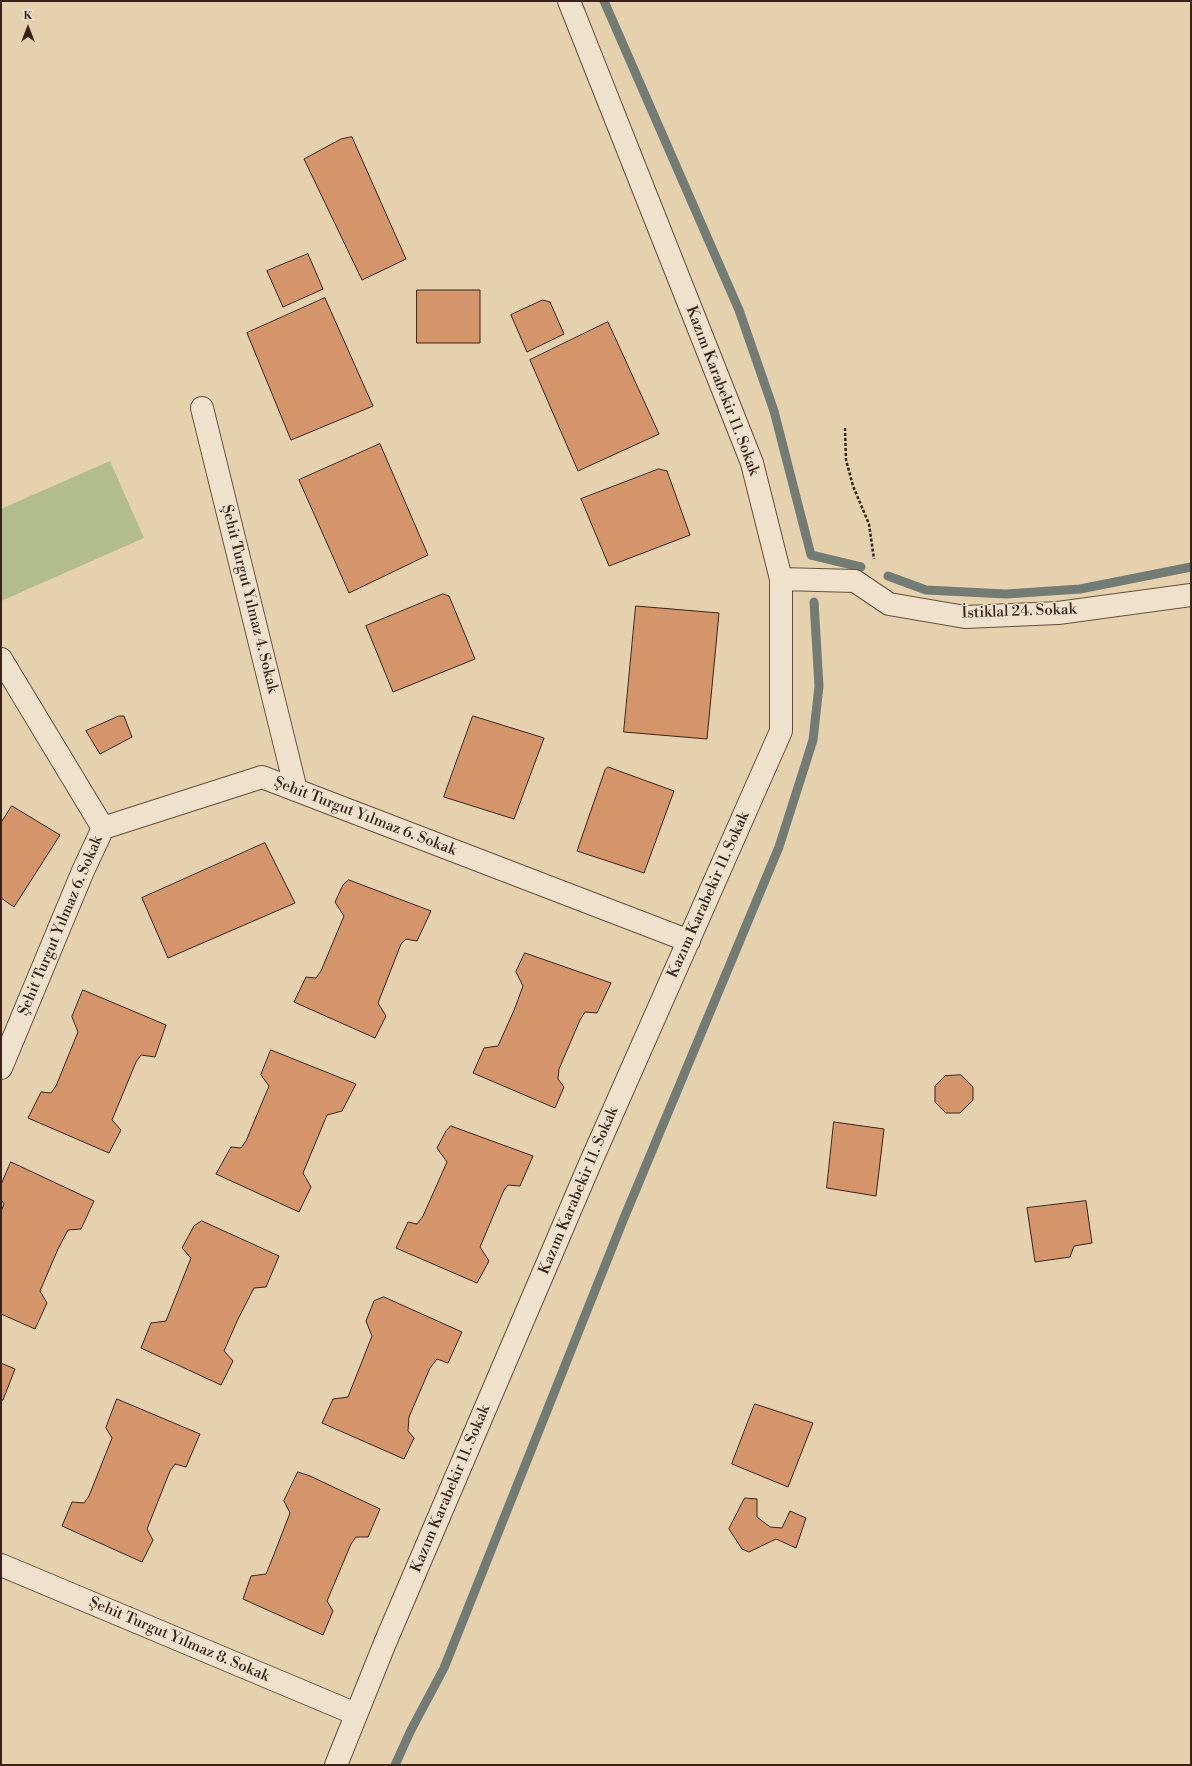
<!DOCTYPE html>
<html>
<head>
<meta charset="utf-8">
<style>
  body { margin:0 }
  #map { position:relative; width:1192px; height:1766px; overflow:hidden; background:#e6d1af; font-family:"Libre Bodoni",serif }
  canvas { display:block }
  .frame { position:absolute; inset:0; border:2px solid #3a2219; pointer-events:none }
  .north { position:absolute; left:8px; top:8px; width:40px; height:40px; -webkit-text-stroke:3px #efe1cb; paint-order:stroke; rotate:0deg; font-size:11px; font-weight:700; line-height:16px; text-align:center; color:#3a2219 }
  .north::after { content:''; display:block; margin:auto; width:14px; height:18px; background:#3a2219; clip-path:polygon(50% 0,100% 100%,50% 72%,0 100%) }
</style>
</head>
<body>
<div id="map">
<canvas width="1192" height="1766"></canvas>
<div class="frame"></div>
<div class="north">K</div>
</div>
<script>
const context = document.querySelector('canvas').getContext('2d');
context.lineJoin = 'round';
function fill(path, color) {
  context.fillStyle = color;
  context.fill(path, 'evenodd');
}
function trace(path, color, width, dash) {
  context.strokeStyle = color;
  context.lineWidth = width;
  context.lineCap = dash ? 'butt' : 'round';
  context.setLineDash(dash || []);
  context.stroke(path);
}
function label(font, color, halo, rows, align = 'center') {
  context.font = font + ' "Libre Bodoni",serif';
  context.lineWidth = 3;
  context.setLineDash([]);
  context.textBaseline = 'middle';
  context.strokeStyle = halo;
  context.fillStyle = color;
  for (const [text, x, y, turn = 0] of rows) {
    context.save();
    context.translate(x, y);
    context.rotate((+turn || 0) * Math.PI / 180);
    context.textAlign = isNaN(turn) ? turn : align;
    if (halo) context.strokeText(text, 0, 0);
    context.fillText(text, 0, 0);
    context.restore();
  }
}
const green = new Path2D(`
  M110 461 144 538 1 601V509Z`);
const stream = new Path2D(`
  M604 1 739 310 774 411 811 555 861 567
  M888 576 926 590 1006 594 1080 589 1191 567
  M395 1765 411 1730 444 1668 624 1218 779 847 813 740 819 686 814 602`);
const building = new Path2D(`
  M352 137 406 259 362 280 304 159 341 139Z
  M308 254 323 289 283 307 267 271Z
  M417 290H480V343H417Z
  M325 298 373 406 291 440 247 333Z
  M543 300 550 302 564 334 527 352 511 315Z
  M608 322 659 434 578 471 530 360Z
  M380 444 428 555 349 593 299 480Z
  M659 469 667 471 690 535 609 566 581 499Z
  M443 594 449 596 475 659 393 692 366 626Z
  M636 606 719 613 707 739 624 732Z
  M119 716H124L132 737 100 754 86 731Z
  M473 716 544 738 514 819 444 797Z
  M608 767 674 791 644 873 577 851 605 770Z
  M12 806 60 835 14 907 1 898V823Z
  M265 843 295 903 168 958 142 898Z
  M349 880 431 911 417 941 406 939 401 944 378 1003 386 1016 375 1038 294 1002 306 977 316 978 321 971 344 916 335 902 343 885Z
  M525 953 611 983 597 1013 585 1012 580 1020 559 1069 558 1079 564 1087 555 1108 473 1073 484 1048 498 1046 515 1008 523 986 516 972Z
  M83 990 166 1025 155 1057 141 1055 136 1062 112 1120 121 1130 109 1153 28 1118 41 1092 51 1093 56 1086 78 1032 72 1017Z
  M271 1050 356 1084 342 1111 327 1115 303 1173 311 1187 299 1212 216 1174 231 1147 241 1148 246 1141 269 1086 261 1075Z
  M961 1075 973 1087V1100L960 1113H946L935 1102V1086L945 1076Z
  M834 1122 884 1129 876 1196 827 1188Z
  M451 1126 533 1156 520 1186 508 1185 504 1190 480 1247 489 1261 477 1283 396 1248 408 1222 417 1224 423 1216 447 1162 437 1148 446 1131Z
  M11 1162 94 1201 81 1229 68 1230 58 1249 40 1291 47 1303 35 1329 1 1314V1211L4 1204 1 1199V1185Z
  M1086 1201 1092 1243 1074 1246 1070 1257 1035 1262 1027 1208Z
  M202 1221 279 1256 266 1287 254 1288 238 1319 224 1351 233 1361 221 1385 141 1348 151 1323 166 1321 191 1258 182 1248 194 1226Z
  M384 1297 462 1332 448 1363 437 1359 430 1368 409 1417 408 1431 414 1438 404 1459 322 1423 333 1399 348 1397 372 1336 366 1321 374 1301Z
  M1 1363 15 1369 3 1400H1Z
  M117 1399 200 1434 186 1467 175 1464 170 1471 147 1529 153 1540 142 1562 62 1526 72 1502 84 1503 89 1496 112 1438 106 1428Z
  M755 1404 813 1423 788 1487 732 1464Z
  M298 1472 310 1476 380 1509 368 1537H356L351 1544 327 1601 333 1611 323 1635 243 1599 251 1576 266 1574 273 1557 290 1513 284 1501Z
  M745 1498 757 1499V1517L770 1527 782 1528 790 1511 806 1518 796 1548 776 1539 749 1552 742 1549 729 1529Z`);
const path = new Path2D(`
  M845 428 846 460 853 486 869 524 874 559`);
const minor = new Path2D(`
  M202 408 296 790
  M781 579 855 581 889 604 965 617 1058 613 1191 595
  M1 659 103 828
  M1 1068 83 871 103 828 262 777 689 941
  M1 1565 356 1714
  M336 1765 385 1643 589 1166 781 731V579L752 463 569 1`);
const streetNames = [
  ["Kazım Karabekir 11. Sokak",722,391,69],
  ["Şehit Turgut Yılmaz 4. Sokak",249,599,76],
  ["İstiklal 24. Sokak",1019,612,-2],
  ["Şehit Turgut Yılmaz 6. Sokak",365,817,21],
  ["Kazım Karabekir 11. Sokak",709,895,-66],
  ["Şehit Turgut Yılmaz 6. Sokak",61,926,-67],
  ["Kazım Karabekir 11. Sokak",579,1191,-67],
  ["Kazım Karabekir 11. Sokak",451,1489,-67],
  ["Şehit Turgut Yılmaz 8. Sokak",179,1640,23]
];
fill(green, '#b3bc8c');
trace(stream, '#727b74', 9);
fill(building, '#d5956b');
trace(building, '#3a2219', 1);
trace(minor, '#654e3e', 24);
trace(path, '#3a2219', 2.5, [3, 2]);
trace(minor, '#efe1cb', 22);
label('15px', '#3a2219', '#efe1cb', streetNames);
</script>
</body>
</html>
